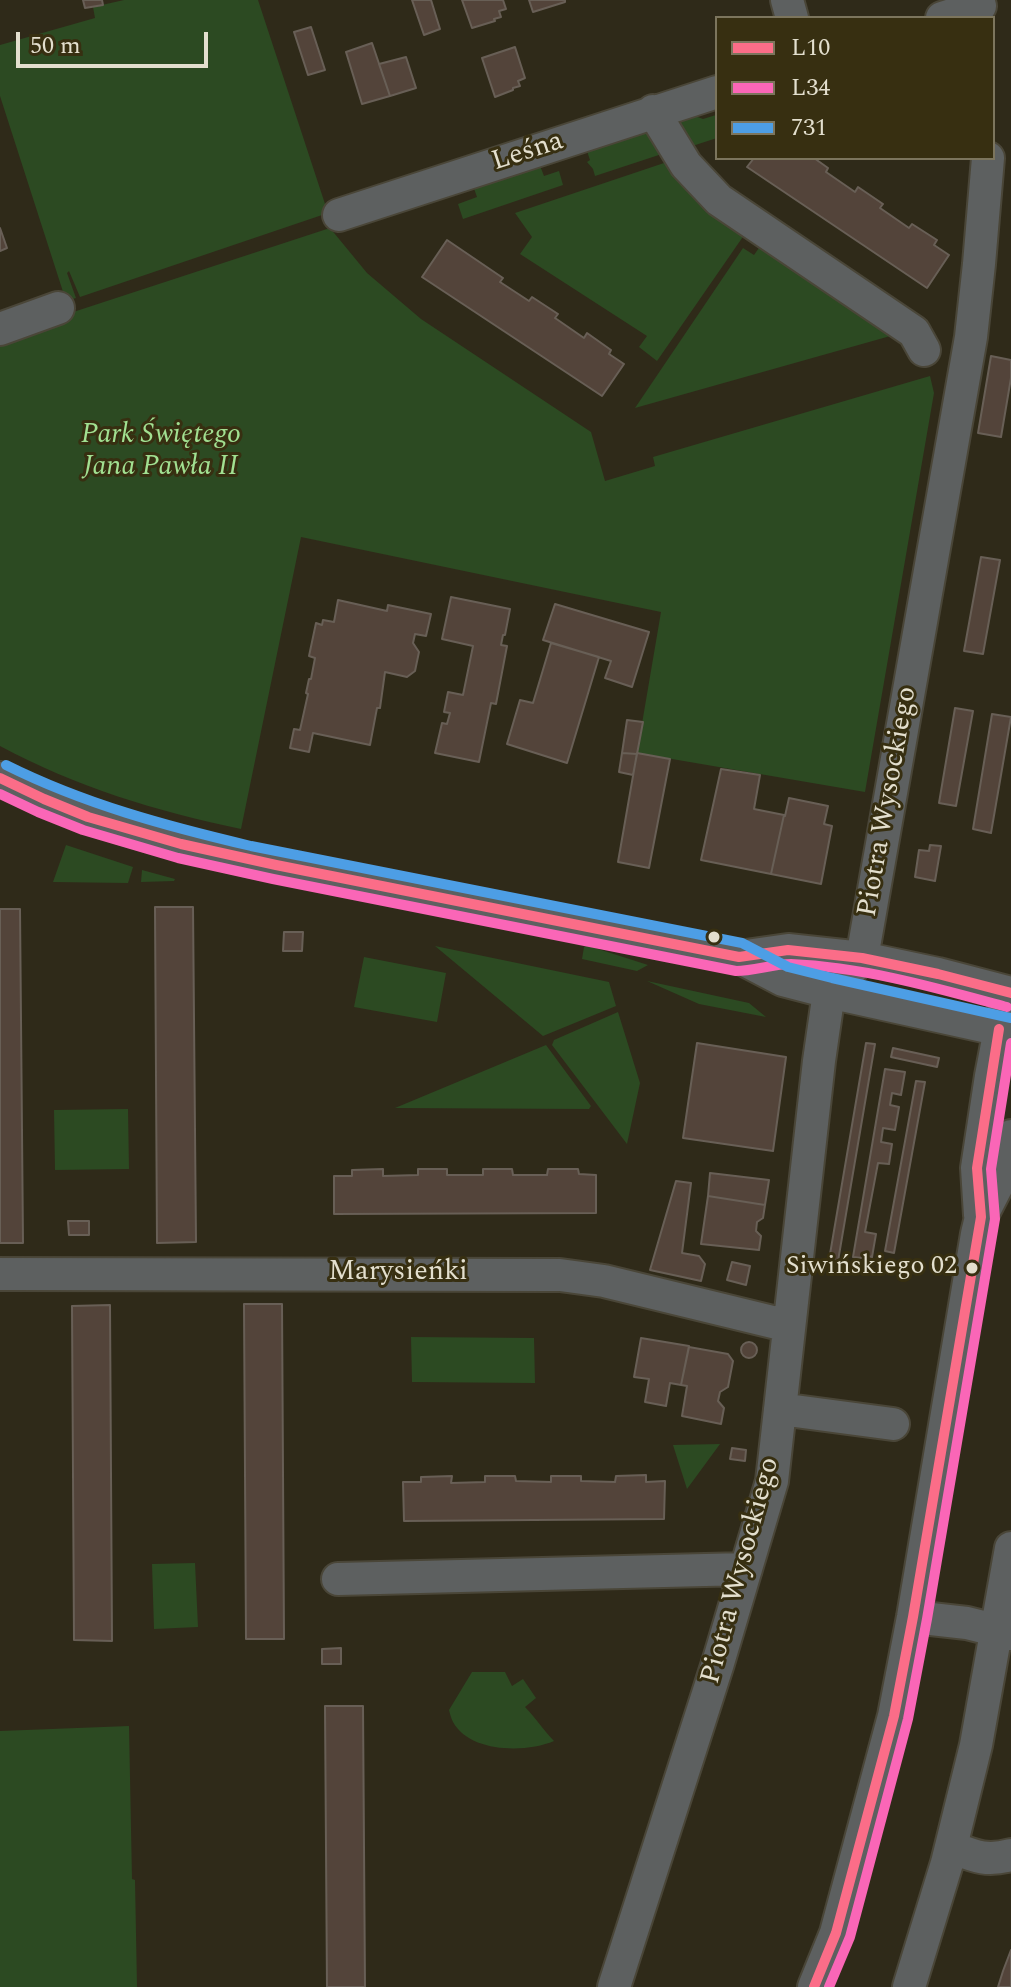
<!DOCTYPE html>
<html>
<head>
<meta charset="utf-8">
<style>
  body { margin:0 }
  #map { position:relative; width:1011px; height:1987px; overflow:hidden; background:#2f2a19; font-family:Spectral,serif }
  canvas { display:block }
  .legend { position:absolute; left:715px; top:16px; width:280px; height:144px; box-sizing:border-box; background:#372f11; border:2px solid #7c755d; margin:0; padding:10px 14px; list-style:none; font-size:24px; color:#e3dfce }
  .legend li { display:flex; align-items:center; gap:16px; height:40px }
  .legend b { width:40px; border:2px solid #7c755d }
  .scale { position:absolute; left:16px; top:32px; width:192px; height:36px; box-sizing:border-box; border:4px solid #e3dfce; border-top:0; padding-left:10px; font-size:24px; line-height:28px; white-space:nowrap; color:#e3dfce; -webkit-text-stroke:6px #372f11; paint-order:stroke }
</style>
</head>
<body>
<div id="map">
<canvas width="1011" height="1987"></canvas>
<ul class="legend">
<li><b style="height:10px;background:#fb6d88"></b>L10</li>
<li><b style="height:10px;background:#fa66b7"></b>L34</li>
<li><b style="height:10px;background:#4d9ee5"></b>731</li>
</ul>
<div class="scale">50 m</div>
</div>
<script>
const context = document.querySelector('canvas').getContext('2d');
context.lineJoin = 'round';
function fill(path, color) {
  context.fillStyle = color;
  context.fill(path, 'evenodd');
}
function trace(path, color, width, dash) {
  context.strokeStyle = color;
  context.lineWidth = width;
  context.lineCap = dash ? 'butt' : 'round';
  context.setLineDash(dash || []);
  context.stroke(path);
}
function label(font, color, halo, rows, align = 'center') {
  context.font = font + ' Spectral,serif';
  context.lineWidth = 6;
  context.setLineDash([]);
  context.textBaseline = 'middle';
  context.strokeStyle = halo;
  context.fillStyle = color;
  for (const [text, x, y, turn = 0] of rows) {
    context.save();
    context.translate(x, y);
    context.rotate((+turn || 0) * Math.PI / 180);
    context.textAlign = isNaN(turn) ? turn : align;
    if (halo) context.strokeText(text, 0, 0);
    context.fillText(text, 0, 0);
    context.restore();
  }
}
const green = new Path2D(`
  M124 0H258L328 213 80 297 69 271 67 273 76 298 66 301 0 96V45L95 18 93 7Z
  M716 115 717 138 683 149 666 123 695 116 703 119Z
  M648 122 671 151 595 176 593 169 587 162 590 160 584 142Z
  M537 158 544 176 559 171 563 185 463 219 458 204 477 197 471 180 497 171 509 177 531 170Z
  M667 162 749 228 657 361 639 347 647 336 520 254 532 237 515 213Z
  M330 228 367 273 421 319 591 432 605 481 655 466 653 457 930 376 934 393 865 792 637 753 661 612 301 537 241 829C156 811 76 787 0 746V336Z
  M761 245 901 333 635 408 743 248 754 255Z
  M66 845 133 867 128 883 53 882Z
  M142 870 175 879 174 881 141 882Z
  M588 945 592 947 648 965 637 971 582 959 584 947Z
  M435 946 609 982 616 1006 543 1036Z
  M364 957 446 973 437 1022 354 1007Z
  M647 981 749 1003 766 1017 699 1004Z
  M618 1012 640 1083 627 1144 552 1045 554 1040Z
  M546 1045 591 1106 589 1109 395 1108Z
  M128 1109 129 1169 55 1170 54 1110Z
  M411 1337 534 1338 535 1383 412 1382Z
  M720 1444 687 1489 673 1445Z
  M195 1563 198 1627 154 1629 152 1564Z
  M472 1672H505L512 1686 523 1679 536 1698 525 1707C536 1718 543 1730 554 1741 526 1753 470 1753 453 1722 451 1718 450 1714 449 1710Z
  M129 1726 132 1879 135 1880 137 1987H0V1731Z`);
const building = new Path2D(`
  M83 0H102L103 5 85 8Z
  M412 0H431L440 29 424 35Z
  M462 0H503L506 9 499 11 501 17 494 19 495 21 472 28Z
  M529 0H565V2L533 12Z
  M311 27 325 70 308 75 294 32Z
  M372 43 390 96 362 104 346 52Z
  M515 47 525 78 518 81 520 86 513 88V90L495 97 482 58Z
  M406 57 416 88 390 96 379 64Z
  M754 158H814L828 168 826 172 855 192 858 187 883 204 880 208 909 228 912 224 937 240 934 245 949 255 927 288 747 167Z
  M0 228 7 248 0 251Z
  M447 240 503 278 500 282 529 301 532 297 558 314 555 318 584 338 587 333 611 350 609 354 624 364 602 396 422 277Z
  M991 356 1011 360V378L1001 437 978 433Z
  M981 557 1000 560 983 654 964 651Z
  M451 597 510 609 505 635H503L501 645 507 646 496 704 491 703 479 762 435 753 442 723 447 724 450 713 444 712 448 692 463 695 473 646 442 639Z
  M338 600 387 611 388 605 431 614 426 636 415 634 413 643 419 652 415 671 407 677 385 672 380 708H377L370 745 313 733 309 752 290 748 294 729 300 730 308 694 306 693 309 679H311L315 658 309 656 316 623 322 625 323 620 334 622Z
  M555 604 649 632 632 687 605 678 611 661 543 640Z
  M551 643 599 657 567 763 507 744 520 700 533 703Z
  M955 708 973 711 956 806 939 803Z
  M992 714 1011 717 991 833 973 829Z
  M627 720 643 722 637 754 622 753Z
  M622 753 637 754 633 775 619 772Z
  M637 753 670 759 649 868 618 862Z
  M721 769 760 775 754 809 784 815 771 874 701 860Z
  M789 798 828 806 824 824 832 826 821 884 771 874 784 815 785 816Z
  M930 845 941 846 935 881 915 877 919 850 929 851Z
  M155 907H193L196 1242 157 1243Z
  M0 909H20L23 1243H0Z
  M284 932H303L302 951H283Z
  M697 1043 786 1057 773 1151 683 1138Z
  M866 1043 875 1044 838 1261 829 1260Z
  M893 1048 939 1058 937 1067 891 1057Z
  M885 1069 905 1072 901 1095 892 1093 890 1105 899 1107 895 1130 883 1128 881 1142 892 1144 889 1164 878 1163 865 1232 876 1234 872 1257 863 1255 862 1258 853 1257Z
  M916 1081 925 1082 894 1253 885 1251Z
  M383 1169V1176L418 1175V1169H447V1175H483V1169H512L513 1175H547L548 1169H578L579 1174 596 1175V1213L334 1214V1176H352V1170Z
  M710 1173 769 1180 765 1205 708 1196Z
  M676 1181 691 1183 682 1253 699 1256 705 1264 701 1281 650 1270Z
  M708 1196 765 1205 763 1218 757 1222 756 1231 761 1236 759 1250 701 1244Z
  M68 1221H89V1235H69Z
  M732 1262 750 1266 746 1285 727 1280Z
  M244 1304H282L284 1639H246Z
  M110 1305 112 1641 74 1640 72 1306Z
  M641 1338 689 1346 681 1385 670 1383 666 1406 645 1402 649 1379 634 1377Z
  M741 1350a8 8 0 1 1 16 0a8 8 0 1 1-16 0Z
  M689 1347 728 1354 733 1361 728 1387 720 1392 718 1401 724 1408 721 1424 682 1416 687 1386 681 1385Z
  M732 1448 746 1450 745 1461 730 1459Z
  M646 1475V1482L665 1481 664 1519 404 1521 403 1482H421V1477L452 1476 451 1483 485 1482V1476H515L516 1481 551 1482V1476H581V1481L615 1482 616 1476Z
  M341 1648V1664H322V1649Z
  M325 1706H363L365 1987H327Z
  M1011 1950V1987H998L1003 1971Z`);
const minor = new Path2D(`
  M787 0 792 18
  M942 18 980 6
  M653 111 686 165 719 200 914 332 924 350
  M339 215 717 92
  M0 329 58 308
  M0 778C78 820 162 840 248 860L739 957 783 980 829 992 1011 1032
  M739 957 788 950 862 958 938 974 1011 993
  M980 1215 977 1168 991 1076 1004 1008
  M0 1274 560 1275 604 1281 789 1326
  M780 1409 893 1424
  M338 1579 746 1569
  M913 1617 967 1623 1011 1634
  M951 1847C974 1856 986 1862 1011 1855
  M614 1987 718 1663 772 1481 819 1061 829 992 862 958 971 337 979 264 988 158
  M814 1987 836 1933 894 1716 913 1617 977 1234 981 1217 1003 1174 1011 1136
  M909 1987 947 1863 976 1745 1011 1548`);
const bus1 = new Path2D(`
  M0 778 44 799 88 817 181 844 276 865 739 957 788 950 862 958 938 974 1011 993
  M814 1987 836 1933 894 1716 913 1617 981 1217 977 1168 999 1029`);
const bus2 = new Path2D(`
  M0 794 38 812 83 830 178 858 273 879 736 971C754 971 773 964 791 964 864 967 937 988 1007 1007
  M829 1987 850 1937 908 1719 927 1619 995 1219 991 1169 1011 1043`);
const bus3 = new Path2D(`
  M6 765C84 804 166 826 251 846L742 943 788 967 832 978 1011 1018`);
const markers = [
  [714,937,7,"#e3dfce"],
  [972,1268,7,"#e3dfce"]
];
const busNames = [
  ["Siwińskiego 02",957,1268]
];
const streetNames = [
  ["Leśna",528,153,-18],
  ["Piotra Wysockiego",889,802,-80],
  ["Marysieńki",398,1274],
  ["Piotra Wysockiego",742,1571,-75]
];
const parkNames = [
  ["Park Świętego",161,437],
  ["Jana Pawła II",161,469]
];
fill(green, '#2c4a22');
fill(building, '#53443a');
trace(building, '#685f56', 2);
trace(minor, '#4a4638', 36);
trace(minor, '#5d6060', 32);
trace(bus1, '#fb6d88', 10);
trace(bus2, '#fa66b7', 10);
trace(bus3, '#4d9ee5', 10);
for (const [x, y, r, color] of markers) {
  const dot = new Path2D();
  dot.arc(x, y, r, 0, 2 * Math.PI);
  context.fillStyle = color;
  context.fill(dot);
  trace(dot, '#372f11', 3);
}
label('26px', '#e3dfce', '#372f11', busNames, 'right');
label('28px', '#e3dfce', '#372f11', streetNames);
label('italic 28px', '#a1e091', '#372f11', parkNames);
</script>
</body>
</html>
